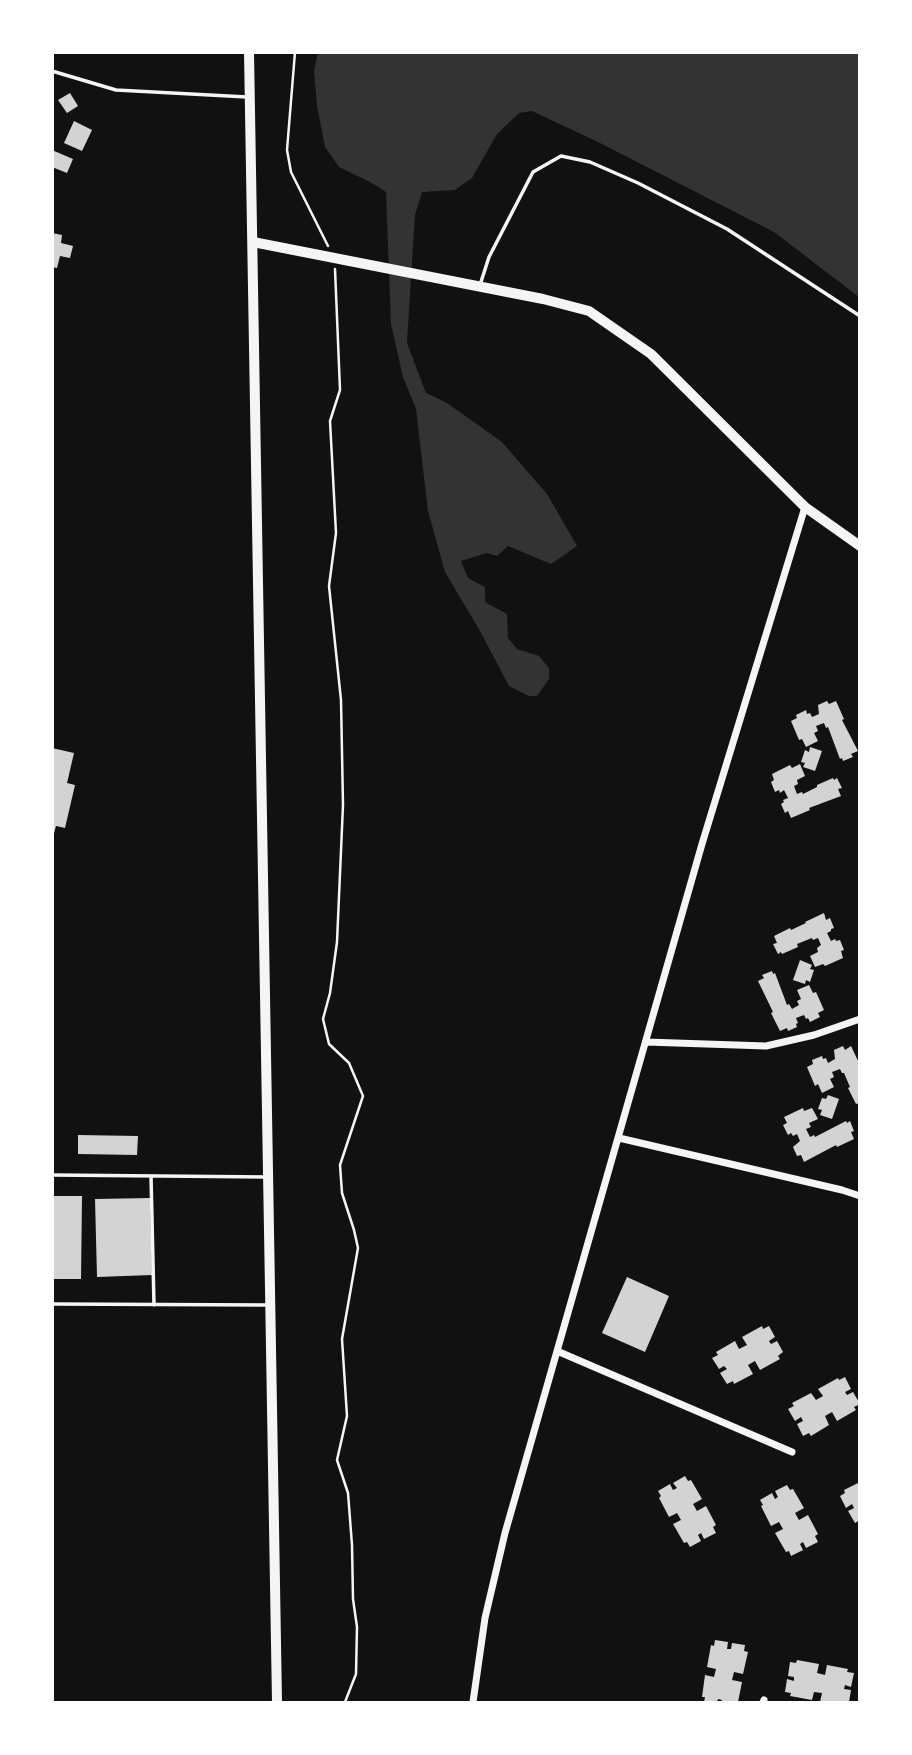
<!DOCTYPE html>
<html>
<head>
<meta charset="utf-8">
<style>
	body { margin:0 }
	#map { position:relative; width:912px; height:1755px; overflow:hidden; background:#111; font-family:"Archivo Narrow",sans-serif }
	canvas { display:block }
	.frame { position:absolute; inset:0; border:54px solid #fff; pointer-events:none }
</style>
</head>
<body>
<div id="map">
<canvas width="912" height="1755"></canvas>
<div class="frame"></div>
</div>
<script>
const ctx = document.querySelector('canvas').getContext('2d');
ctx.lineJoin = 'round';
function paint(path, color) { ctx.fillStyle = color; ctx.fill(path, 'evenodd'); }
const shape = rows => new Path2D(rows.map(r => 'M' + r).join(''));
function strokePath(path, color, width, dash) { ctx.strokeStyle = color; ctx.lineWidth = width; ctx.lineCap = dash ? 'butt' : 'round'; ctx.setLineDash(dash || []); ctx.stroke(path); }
paint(shape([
	[318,52,859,53,859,297,774,232,598,142,532,111,519,113,497,134,472,178,455,190,422,192,415,215,407,343,426,393,447,403,502,442,547,494,577,546,551,564,508,546,497,556,487,553,461,561,468,578,485,587,485,602,507,614,508,638,517,649,539,656,549,668,549,679,537,696,529,696,509,686,480,631,445,572,428,511,416,409,403,377,391,324,386,192,370,182,339,167,325,147,317,106,314,71]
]), '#333');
paint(shape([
	[70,93,78,106,67,113,58,100],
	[74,121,92,130,82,151,64,143],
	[52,150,73,159,67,173,52,167],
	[52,233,62,235,61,243,73,246,70,258,60,256,57,268,52,267],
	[827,701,829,704,836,701,844,719,842,720,858,751,851,754,853,757,843,761,842,758,840,759,828,727,826,728,824,723,816,726,818,731,814,733,818,741,806,747,802,739,799,740,791,721,797,718,796,715,806,710,807,714,810,713,812,717,819,714,818,705],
	[810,747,822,751,815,771,803,767,805,763,801,762,805,750,809,752],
	[52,748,74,753,67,783,75,785,65,828,56,826,53,837],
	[800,764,805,776,797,780,798,784,794,786,797,794,802,792,803,794,817,787,817,785,833,778,834,780,837,778,842,788,838,789,841,796,809,808,810,810,791,818,788,811,785,813,781,804,784,802,783,800,788,798,784,790,780,793,779,790,775,792,771,782,774,780,772,774,790,765,792,768],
	[824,913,826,920,830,918,834,928,831,929,831,931,827,933,831,941,835,939,836,941,840,940,844,950,841,951,843,958,825,966,823,964,815,967,810,956,818,952,817,948,821,945,818,938,813,940,812,938,797,944,798,947,782,954,781,952,778,954,773,944,777,943,774,936,790,928,791,930,806,923,805,922],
	[800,960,812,965,810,969,814,970,810,982,806,980,805,984,793,980],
	[772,971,773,974,775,973,787,1005,789,1004,792,1009,799,1005,797,1001,801,999,797,990,809,985,813,993,816,992,824,1010,818,1013,820,1017,810,1022,808,1018,806,1019,804,1015,796,1018,798,1023,796,1024,797,1027,788,1031,787,1028,780,1031,771,1013,773,1012,758,981,764,978,762,975],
	[843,1046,845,1050,851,1046,860,1065,858,1066,860,1069,860,1103,856,1104,848,1088,850,1087,844,1073,842,1073,840,1069,832,1072,834,1077,830,1079,834,1087,822,1093,818,1084,815,1086,807,1067,813,1064,812,1060,822,1056,823,1059,826,1058,828,1063,835,1059,834,1050],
	[828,1095,839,1099,832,1119,820,1115,822,1110,818,1109,822,1098,826,1099],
	[803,1108,804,1111,812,1108,818,1119,809,1123,811,1127,806,1129,810,1137,814,1135,815,1137,846,1121,847,1123,850,1121,854,1131,851,1132,854,1139,837,1147,836,1145,804,1162,801,1155,797,1156,793,1147,800,1141,797,1134,793,1136,791,1133,788,1135,783,1125,787,1123,784,1117],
	[78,1135,138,1136,137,1155,78,1154],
	[52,1196,82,1196,81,1279,52,1279],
	[150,1198,152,1275,97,1277,95,1199],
	[627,1277,669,1296,645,1352,602,1333],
	[762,1326,763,1329,769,1326,775,1337,769,1341,771,1344,777,1341,783,1352,778,1356,780,1359,760,1370,755,1361,748,1365,753,1374,734,1384,733,1381,727,1384,720,1373,727,1369,724,1366,719,1369,712,1358,718,1355,716,1352,735,1341,739,1349,747,1345,742,1337],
	[845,1377,851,1389,845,1392,847,1395,853,1392,860,1404,854,1407,856,1410,837,1421,832,1412,825,1416,829,1425,811,1436,809,1433,803,1436,797,1424,803,1421,801,1417,795,1421,788,1409,794,1406,792,1403,811,1393,816,1400,823,1396,818,1389,838,1378,839,1380],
	[685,1476,688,1481,691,1480,702,1499,693,1504,697,1511,706,1506,716,1525,713,1527,716,1533,704,1539,701,1533,698,1535,701,1541,690,1547,687,1542,684,1543,673,1524,681,1520,677,1513,669,1517,659,1498,661,1496,658,1491,670,1484,673,1490,677,1488,673,1483],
	[860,1482,860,1520,855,1523,848,1511,854,1508,852,1504,846,1508,840,1496,845,1493,844,1490],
	[787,1485,790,1490,793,1489,804,1508,795,1513,799,1520,808,1515,818,1534,815,1536,818,1542,806,1548,803,1542,800,1544,803,1550,791,1556,789,1551,786,1552,775,1533,783,1529,779,1522,771,1526,761,1506,763,1505,760,1500,772,1493,775,1499,778,1497,775,1491],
	[715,1640,728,1642,727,1649,731,1649,732,1643,745,1645,744,1651,748,1652,743,1674,734,1672,732,1680,742,1682,738,1702,721,1702,722,1700,718,1699,717,1702,704,1702,705,1697,702,1697,705,1675,714,1677,716,1669,707,1667,711,1645,714,1646],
	[797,1660,819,1664,817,1673,825,1675,827,1665,848,1669,847,1672,854,1673,851,1687,845,1685,844,1689,851,1690,849,1702,820,1702,822,1693,814,1692,812,1700,790,1696,791,1693,785,1692,787,1679,794,1681,794,1677,788,1676,790,1662,796,1663]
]), '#d3d3d3');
strokePath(shape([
	[295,52,287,150,291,172,328,246],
	[335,269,340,390,330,421,336,533,329,586,341,700,343,805,337,942,330,993,323,1019,329,1044,349,1063,363,1096,340,1165,342,1193,354,1230,358,1248,342,1339,347,1416,337,1460,348,1493,352,1545,353,1599,357,1627,356,1674,345,1702]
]), '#f5f5f5', 2.5);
strokePath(shape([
	[52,71,116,90,247,97],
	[480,285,489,257,533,172,561,156,590,162,638,183,727,229,860,316],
	[52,1175,267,1177],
	[151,1176,154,1305],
	[52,1304,268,1305]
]), '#f5f5f5', 3.5);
strokePath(shape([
	[646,1042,766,1046,814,1035,860,1019],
	[619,1138,842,1190,860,1196],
	[557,1351,792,1452],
	[473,1702,485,1618,505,1533,702,844,805,507],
	[763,1702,764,1700]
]), '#f5f5f5', 7);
strokePath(shape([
	[253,242,543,299,589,311,651,354,805,507,860,546]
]), '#f5f5f5', 10);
strokePath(shape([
	[249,52,277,1702]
]), '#f5f5f5', 10);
</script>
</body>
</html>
